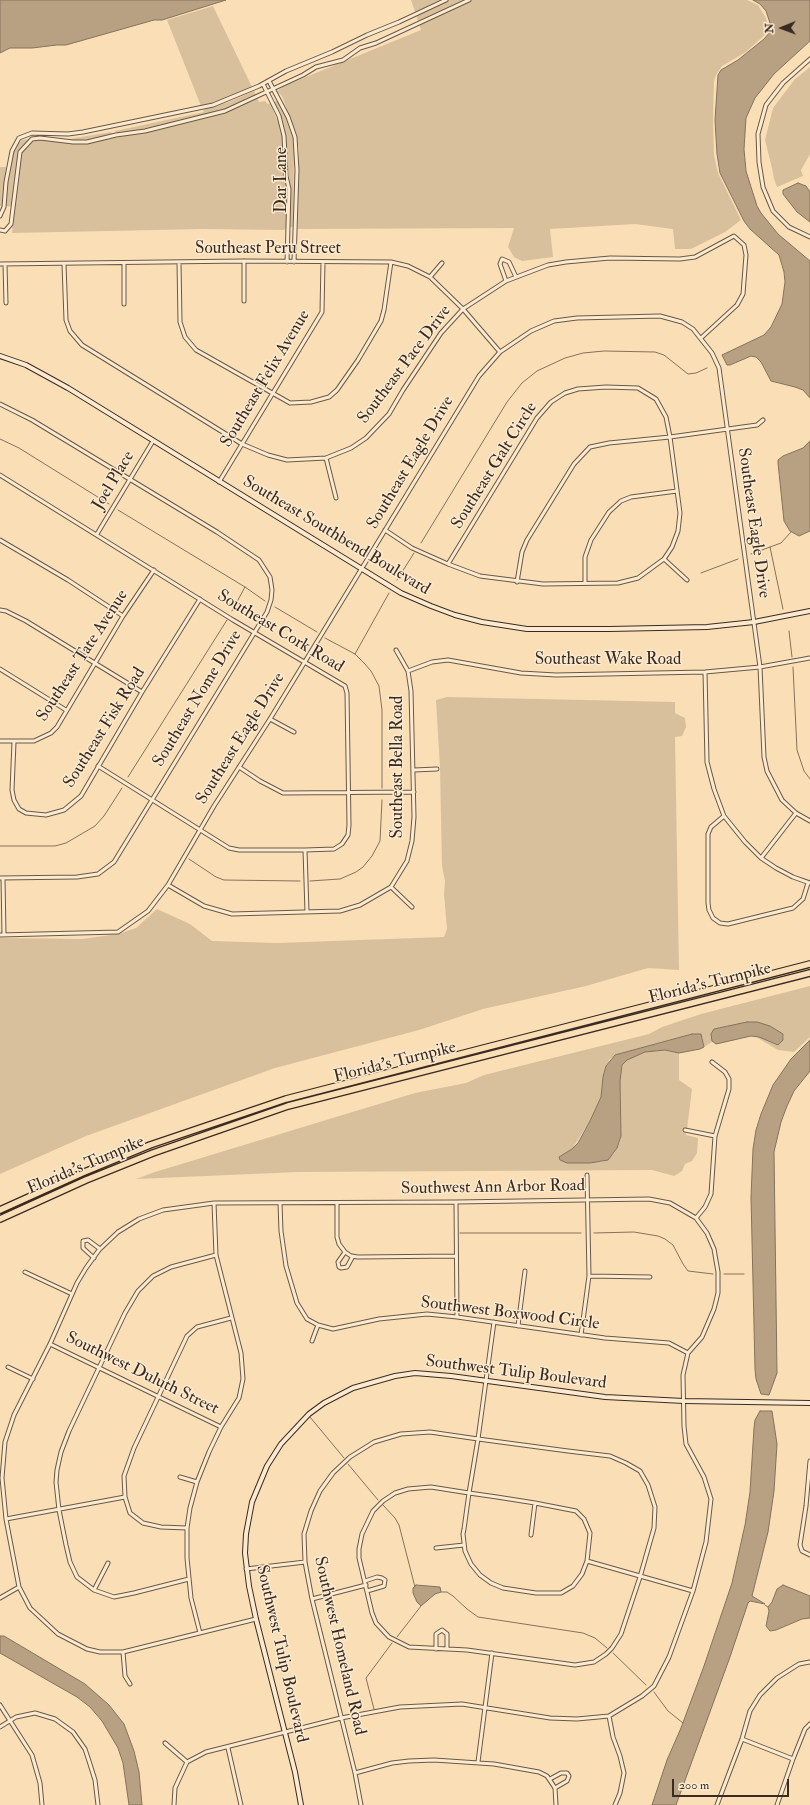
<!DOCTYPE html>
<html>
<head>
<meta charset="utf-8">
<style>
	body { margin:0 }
	#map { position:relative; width:810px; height:1805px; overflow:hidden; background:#fadeb6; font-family:"IM FELL Double Pica",serif }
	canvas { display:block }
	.north { position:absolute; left:762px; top:8px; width:40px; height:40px; -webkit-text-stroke:3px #fcead0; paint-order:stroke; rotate:269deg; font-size:11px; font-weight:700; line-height:16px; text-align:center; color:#392b21 }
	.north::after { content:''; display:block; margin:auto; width:14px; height:18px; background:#392b21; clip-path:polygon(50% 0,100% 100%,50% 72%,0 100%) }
	.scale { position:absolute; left:672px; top:1779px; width:117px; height:18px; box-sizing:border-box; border:2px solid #392b21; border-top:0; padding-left:5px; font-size:12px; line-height:14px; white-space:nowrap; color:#392b21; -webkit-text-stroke:3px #fcead0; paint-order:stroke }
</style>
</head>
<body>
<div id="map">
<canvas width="810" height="1805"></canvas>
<div class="north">N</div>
<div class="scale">200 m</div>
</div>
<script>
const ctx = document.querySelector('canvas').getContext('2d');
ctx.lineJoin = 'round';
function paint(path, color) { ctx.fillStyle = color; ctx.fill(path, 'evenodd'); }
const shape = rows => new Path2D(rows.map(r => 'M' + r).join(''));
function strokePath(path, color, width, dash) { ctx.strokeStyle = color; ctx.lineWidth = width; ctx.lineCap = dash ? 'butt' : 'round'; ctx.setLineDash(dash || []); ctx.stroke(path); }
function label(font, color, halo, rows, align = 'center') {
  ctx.font = font + ' "IM FELL Double Pica",serif'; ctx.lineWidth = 3; ctx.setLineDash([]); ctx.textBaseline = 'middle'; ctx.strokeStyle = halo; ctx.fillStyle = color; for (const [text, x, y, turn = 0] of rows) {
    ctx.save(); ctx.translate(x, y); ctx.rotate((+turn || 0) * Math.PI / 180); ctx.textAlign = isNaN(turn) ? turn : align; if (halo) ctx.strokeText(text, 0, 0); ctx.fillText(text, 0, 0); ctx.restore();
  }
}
paint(shape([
	[411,0,747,0,758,5,766,18,769,31,746,52,722,66,716,75,714,81,713,120,714,155,718,173,741,220,725,232,691,249,675,249,673,229,635,224,550,229,553,257,522,261,514,257,508,247,514,228,298,229,299,150,297,137,282,96,277,91,284,86,421,30],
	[213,6,252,87,227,98,201,106,167,20],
	[810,67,810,154,801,170,803,176,777,187,774,179,772,168,765,140,773,108,795,79],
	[254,91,259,102,265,101,268,104,270,103,278,122,282,136,284,177,287,189,286,228,284,230,203,229,12,233,14,207,6,206,8,183,14,151,17,145,22,140,29,139,30,142,34,141,34,139,69,139,111,132,116,138,119,135,115,131,204,112,203,110,229,102],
	[277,101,286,118,293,138,294,150,293,227,290,227,291,189,288,169,286,136,283,121,274,102],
	[0,167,6,167,2,206,0,206],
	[447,697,675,702,675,713,685,718,686,727,682,736,675,737,679,970,648,968,586,986,483,1009,419,1030,275,1068,86,1136,0,1174,0,938,82,939,118,934,136,928,157,909,190,924,212,941,277,943,444,937,447,929,444,894,445,881,442,866,440,768,436,700],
	[810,986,810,1037,794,1052,778,1050,756,1037,763,1037,766,1040,783,1040,784,1037,783,1034,757,1022,754,1022,714,1029,712,1042,704,1047,702,1036,700,1034,692,1034,615,1055,610,1059,606,1066,603,1077,601,1097,590,1121,572,1149,560,1157,563,1162,602,1162,614,1153,620,1142,621,1136,620,1081,622,1065,627,1060,632,1057,645,1052,665,1050,679,1053,679,1080,692,1089,687,1129,683,1128,682,1132,686,1133,686,1135,698,1138,697,1153,692,1161,685,1164,682,1171,674,1176,652,1170,299,1172,136,1179,155,1172,415,1093,466,1083,484,1075,649,1034,662,1027,701,1014]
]), '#d9c09d');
const water = shape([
	[0,0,226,0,162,20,154,20,66,45,57,45,32,48,10,48,0,53,0,0],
	[753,0,810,0,810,41,774,74,755,98,746,118,744,149,746,171,757,206,761,213,778,234,810,261,810,398,803,390,795,387,771,381,761,362,756,357,751,356,730,365,727,365,722,355,764,335,771,327,782,304,785,282,784,272,779,255,750,229,744,221,720,173,717,154,715,120,718,75,721,70,738,60,764,39,771,31,771,26,766,11,760,4,753,0],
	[798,183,806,186,810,192,810,222,797,212,783,194,783,190,798,183],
	[810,441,810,531,799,536,790,531,784,521,778,463,778,460,783,456,803,448,810,441],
	[747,1022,757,1022,770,1026,783,1034,783,1040,778,1045,759,1037,751,1036,716,1044,712,1041,711,1034,714,1029,747,1022],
	[692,1034,701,1034,704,1047,700,1049,679,1053,665,1050,645,1052,627,1060,622,1065,620,1081,621,1136,617,1148,608,1160,590,1163,567,1163,560,1160,559,1157,572,1149,578,1143,590,1121,601,1097,603,1077,606,1066,615,1055,692,1034],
	[810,1040,810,1071,794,1091,787,1106,781,1122,774,1152,777,1373,769,1395,761,1394,756,1379,755,1369,751,1197,753,1149,756,1130,761,1114,773,1085,791,1059,810,1040],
	[760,1411,772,1411,777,1444,774,1491,768,1532,752,1596,765,1604,750,1601,748,1603,730,1657,676,1805,652,1805,667,1760,681,1728,704,1666,732,1583,745,1525,750,1492,754,1428,755,1420,760,1411],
	[416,1585,440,1587,441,1592,435,1594,421,1606,417,1602,413,1593,413,1588,416,1585],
	[783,1585,810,1596,810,1618,802,1619,776,1630,770,1631,766,1626,769,1611,768,1607,772,1602,777,1589,783,1585],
	[0,1636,4,1636,85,1684,109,1705,124,1724,134,1751,139,1772,142,1805,129,1805,123,1763,118,1748,102,1721,90,1707,77,1697,0,1653,0,1636]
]);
paint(water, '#b8a183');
strokePath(water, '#85725c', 1);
strokePath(shape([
	[0,439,19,448,109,504],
	[118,510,245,587,265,601],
	[421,543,507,402,522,383,537,371,565,358,583,353,604,351,655,352,664,355,688,374,696,373,707,368],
	[770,547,783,609],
	[751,554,781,543,791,532],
	[701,573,738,559],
	[397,580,414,553],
	[275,607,317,632],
	[232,611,245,587],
	[789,631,792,657],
	[325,638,355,654,364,663,371,671,379,686,382,710,382,788],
	[355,654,389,593],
	[793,667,797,750,804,771,810,779],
	[128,777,227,620],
	[0,846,55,846,66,843,95,826,104,816,122,788],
	[189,859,216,877,224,880,300,881],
	[310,881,340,879,356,872,363,867,372,856,380,841,382,800],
	[460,1233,581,1233],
	[594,1233,634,1232,658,1236,665,1239,673,1245,683,1264,688,1271,713,1274],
	[724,1274,744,1274],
	[310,1417,344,1458],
	[348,1464,378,1500],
	[383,1505,395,1518,399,1525,415,1587],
	[441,1592,447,1592,453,1596,467,1609,478,1617,583,1633,595,1638,607,1648],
	[765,1605,768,1607],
	[397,1637,421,1606],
	[613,1653,646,1685],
	[654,1692,668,1711,683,1723],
	[374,1709,366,1678,392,1643]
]), '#85725c', 1);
const street = shape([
	[810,59,783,83,766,105,758,134,759,162,763,187,773,211,789,227,810,237],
	[269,81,288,117,295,137,297,170,294,262],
	[263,84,279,116,284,136,286,176,289,189,287,262],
	[0,216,4,207,6,182,12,151,19,138,32,133,68,134,83,132,213,105,259,86,286,71,332,52,367,35,399,22,446,0],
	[0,230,5,231,11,224,20,152,32,139,40,138,73,142,87,142,116,135,145,131,225,111,303,75,316,67,343,60,360,48,376,43,469,0],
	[244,261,244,301],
	[179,262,180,322,185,337,196,350,290,403,311,402,329,397,337,390,358,360,381,321,384,310,391,262],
	[0,264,244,261,391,262,408,266,430,277,463,309,500,352],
	[5,264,6,303],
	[64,264,66,320,70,331,82,345,242,444,268,455,287,460,326,458,351,448,366,438,389,414,403,390,441,333,463,309,506,281,548,265,566,262,610,258,680,259,695,257,734,236,744,245,746,255,743,294,737,305,701,338],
	[124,264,124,304],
	[430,277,442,263],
	[506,281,500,264,502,259,509,262,516,277],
	[0,404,32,420,217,532,259,560,270,577,272,590,271,600,267,612,114,862,98,874,77,877,0,878],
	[326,458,336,498],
	[0,475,233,620,345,686,347,693,349,825,348,835,342,844,334,849,305,850,239,850,229,848,98,766],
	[219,482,322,312,323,262],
	[385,530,412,548,448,564,480,576,543,584,618,583,638,578,664,559,672,547,678,531,680,513,670,437,666,417,656,399,638,388,606,387,578,389,565,393,551,402,537,418,448,564],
	[97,534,153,441],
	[0,540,68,580,123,616],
	[664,559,687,580],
	[517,582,522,552,527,540,574,464,590,447,609,443,670,437,757,425,763,420],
	[585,583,585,557,591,540,609,512,621,501,631,497,677,491],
	[0,610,6,611,26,621,142,692],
	[0,669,66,710],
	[408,671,432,662,448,660,521,673,556,675,705,672,760,667,810,658],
	[705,672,707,762,714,789,724,816,745,842,761,858,776,868,793,877,810,883],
	[270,719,294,732],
	[0,741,34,741,51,733,57,727,123,616,154,570],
	[14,742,12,790,14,800,19,809,26,813,46,815,64,810,81,796,142,692,200,599],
	[239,767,260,781,283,793,414,792],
	[414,770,437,769],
	[724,816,711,827,708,834,708,903,709,910,713,918,720,923,728,924,793,908,803,899,808,883],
	[305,850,307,912],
	[761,858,796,813],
	[3,878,4,935],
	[168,885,204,906,232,914,340,911,360,905,391,887,407,861,412,841,414,817,411,691,408,671,396,650],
	[391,887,412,907],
	[0,935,118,932,148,911,168,885,214,806,270,719,479,376,500,352,531,331,554,321,577,318,660,316,682,322,693,329,712,353,719,368,760,667,764,757,767,771,782,800,796,813,810,821],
	[685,1130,715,1136],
	[456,1202,457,1317],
	[280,1203,281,1231,286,1266,297,1303,307,1319,318,1325,333,1329,379,1319,427,1314,457,1317,605,1338,669,1343,688,1353],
	[337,1203,337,1237,339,1244,345,1252,351,1256,358,1257,456,1256],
	[696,1218,705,1207,711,1194,715,1136,729,1089,729,1079,725,1072,712,1062],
	[345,1252,338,1262,339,1267,341,1268,347,1267,353,1256],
	[94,1258,83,1248,83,1241,88,1240,100,1249],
	[25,1272,72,1294],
	[589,1276,650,1277],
	[518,1326,525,1271],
	[581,1335,589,1276,587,1175],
	[312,1341,318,1325],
	[50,1344,221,1427],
	[8,1367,33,1379],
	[810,1461,806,1506,800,1545,802,1551,810,1555],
	[180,1477,197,1482],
	[6,1519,125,1497],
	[187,1528,161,1527,143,1523,130,1513,125,1497,124,1476,134,1448,187,1336,197,1327,231,1318],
	[531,1535,535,1503],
	[436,1548,464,1545],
	[587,1561,693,1591],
	[246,1569,305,1562],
	[189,1579,134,1593,114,1597,94,1590,77,1577,70,1562,66,1545,59,1510,56,1482,57,1470,61,1452,69,1431,125,1313,138,1291,153,1276,171,1267,216,1255],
	[365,1581,377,1577,382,1578,385,1580,384,1586,367,1591],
	[94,1590,108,1563],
	[0,1598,19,1587],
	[312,1599,366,1585],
	[200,1633,191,1598,187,1558,187,1528,190,1508,197,1482,209,1452,221,1427,239,1398,243,1379,241,1353,216,1255,214,1203],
	[436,1649,436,1634,442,1630,447,1634,447,1649],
	[123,1652,125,1676,130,1684],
	[0,1705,32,1755,40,1783,42,1805],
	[609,1716,613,1737,620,1756,624,1773,620,1793,615,1805],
	[0,1727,16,1717,35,1713,55,1719,73,1732,85,1749,89,1761,95,1780,98,1805],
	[742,1739,793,1759],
	[165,1743,187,1762],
	[228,1748,241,1805],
	[478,1762,492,1653],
	[355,1773,392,1763,409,1761,434,1760,494,1764,539,1772,547,1776,555,1788,556,1805],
	[550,1779,561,1773,567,1773,569,1776,567,1781,555,1788],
	[174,1805,175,1788,187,1762,206,1752,341,1718,400,1707,462,1704,550,1718,577,1719,609,1716,642,1696,654,1686,669,1657,693,1591,706,1542,711,1499,704,1477,686,1444,684,1426,683,1375,688,1353,702,1337,714,1309,718,1293,718,1272,714,1249,707,1233,696,1218,670,1203,649,1199,456,1202,214,1203,163,1210,139,1219,118,1232,99,1250,86,1268,77,1283,50,1344,14,1415,5,1442,2,1478,6,1519,19,1587,30,1608,58,1634,87,1649,100,1652,123,1652,256,1619],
	[361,1805,355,1773,312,1599,305,1562,304,1534,311,1511,320,1491,333,1473,350,1457,374,1442,401,1434,430,1432,478,1439,568,1451,610,1456,626,1463,640,1471,648,1485,655,1507,654,1528,640,1577,621,1634,612,1648,606,1654,594,1662,575,1665,467,1650,409,1647,389,1637,376,1623,372,1613,359,1558,359,1549,362,1534,373,1511,383,1501,395,1493,408,1489,431,1487,469,1493,497,1497,535,1503,576,1511,584,1519,590,1533,587,1561,582,1574,573,1586,561,1593,536,1593,503,1588,491,1583,480,1575,471,1564,465,1551,463,1534,464,1529,469,1493,478,1439,494,1322],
	[717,1805,742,1739,750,1711,760,1695,777,1678,799,1664,810,1662],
	[777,1805,793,1759,805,1729,810,1724]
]);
const secondary = shape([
	[0,356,26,365,68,388,401,593,431,606,455,615,482,622,527,629,609,629,707,627,754,622,810,611],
	[301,1805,295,1772,256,1619,249,1586,245,1553,246,1534,252,1502,267,1466,281,1444,309,1414,324,1403,353,1388,395,1376,415,1373,451,1376,605,1397,684,1401,810,1403]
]);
const highway = shape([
	[0,1210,82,1173,150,1145,286,1099,810,964],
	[0,1219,86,1180,153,1153,288,1106,810,973]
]);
strokePath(street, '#695846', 5);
strokePath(secondary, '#392b21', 6);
strokePath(highway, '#392b21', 8);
strokePath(street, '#fcead0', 3);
strokePath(secondary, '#fcead0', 4);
strokePath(highway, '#fadeb6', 5.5);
label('17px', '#392b21', '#fcead0', [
	["Dar Lane",282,180,-90],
	["Southeast Peru Street",268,249],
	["Southeast Pace Drive",405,365,-53],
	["Southeast Felix Avenue",266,379,-59],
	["Southeast Eagle Drive",411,463,-59],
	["Southeast Galt Circle",495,466,-58],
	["Joel Place",114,481,-59],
	["Southeast Eagle Drive",753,523,82],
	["Southeast Southbend Boulevard",336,536,31],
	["Southeast Cork Road",280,632,31],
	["Southeast Tate Avenue",83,656,-57],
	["Southeast Wake Road",608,660],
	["Southeast Nome Drive",198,699,-59],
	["Southeast Fisk Road",105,728,-58],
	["Southeast Eagle Drive",241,739,-58],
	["Southeast Bella Road",398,767,-90],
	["Florida's Turnpike",710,984,-14],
	["Florida's Turnpike",395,1063,-14],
	["Florida's Turnpike",86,1166,-23],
	["Southwest Ann Arbor Road",493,1188,-1],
	["Southwest Boxwood Circle",510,1314,7],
	["Southwest Tulip Boulevard",516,1373,7],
	["Southwest Duluth Street",142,1374,26],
	["Southwest Homeland Road",339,1646,77],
	["Southwest Tulip Boulevard",281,1654,77]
]);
</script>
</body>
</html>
